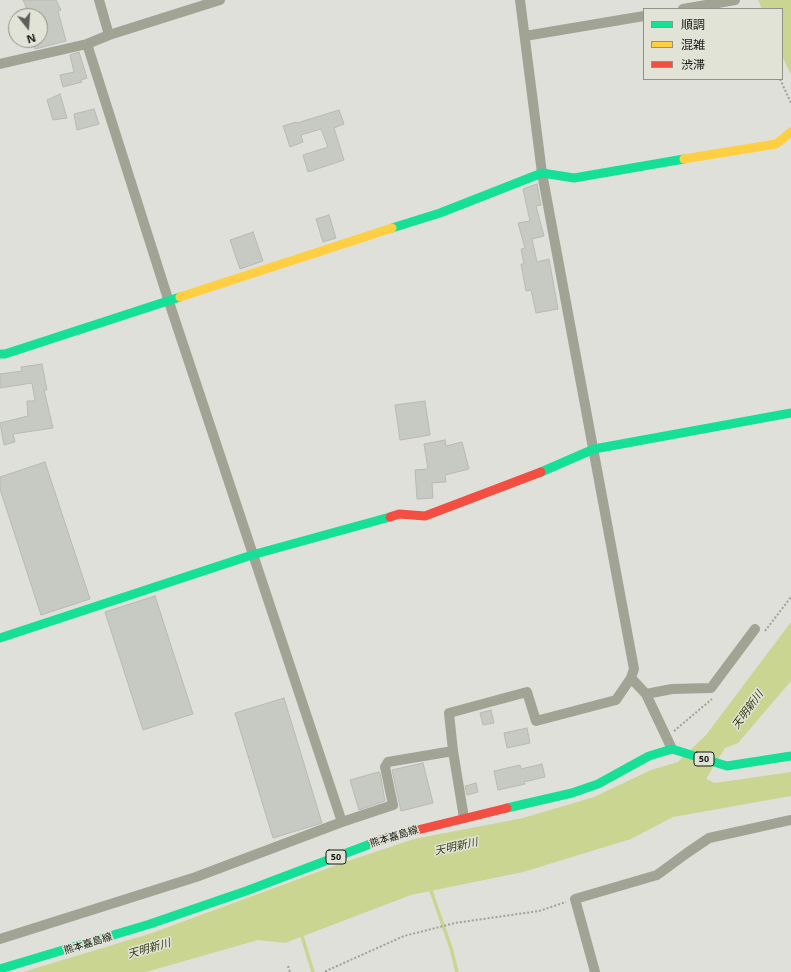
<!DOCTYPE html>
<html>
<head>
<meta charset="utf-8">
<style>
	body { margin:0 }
	#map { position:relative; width:791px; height:972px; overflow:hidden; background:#dfe0d9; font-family:"Noto Sans","Noto Sans JP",sans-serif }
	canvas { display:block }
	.legend { position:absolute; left:643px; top:8px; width:140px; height:72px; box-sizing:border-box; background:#e0e3d6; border:1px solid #909389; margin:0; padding:5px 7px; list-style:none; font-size:12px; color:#191a16 }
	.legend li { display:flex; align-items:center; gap:8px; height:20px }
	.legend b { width:20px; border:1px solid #909389 }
	.north { position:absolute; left:8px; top:8px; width:40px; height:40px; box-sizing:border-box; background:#e0e3d6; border:1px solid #909389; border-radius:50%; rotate:163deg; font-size:11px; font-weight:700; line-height:16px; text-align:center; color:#191a16 }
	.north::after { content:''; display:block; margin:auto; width:14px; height:18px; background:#5e5f5a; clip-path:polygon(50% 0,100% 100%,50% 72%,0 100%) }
</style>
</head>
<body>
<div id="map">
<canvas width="791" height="972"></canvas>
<ul class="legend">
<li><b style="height:5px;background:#16e098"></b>順調</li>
<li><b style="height:5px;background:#ffcf43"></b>混雑</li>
<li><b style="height:5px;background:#f24e42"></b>渋滞</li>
</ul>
<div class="north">N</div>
</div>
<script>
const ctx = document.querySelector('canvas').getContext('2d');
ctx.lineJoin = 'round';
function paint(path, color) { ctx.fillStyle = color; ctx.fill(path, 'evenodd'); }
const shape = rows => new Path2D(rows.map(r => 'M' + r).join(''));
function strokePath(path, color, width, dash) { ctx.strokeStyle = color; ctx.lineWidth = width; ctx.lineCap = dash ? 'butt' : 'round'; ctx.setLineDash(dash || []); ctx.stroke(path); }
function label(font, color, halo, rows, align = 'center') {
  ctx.font = font + ' "Noto Sans","Noto Sans JP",sans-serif'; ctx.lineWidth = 3; ctx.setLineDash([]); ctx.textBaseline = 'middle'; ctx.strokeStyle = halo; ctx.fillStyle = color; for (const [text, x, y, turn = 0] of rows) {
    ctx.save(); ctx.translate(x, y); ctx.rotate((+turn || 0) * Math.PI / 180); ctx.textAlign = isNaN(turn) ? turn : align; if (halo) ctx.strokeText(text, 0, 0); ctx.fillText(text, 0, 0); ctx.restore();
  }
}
paint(shape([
	[758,0,791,0,791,75,782,56,782,9,762,9],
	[791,622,791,681,738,743,725,748,706,779,715,783,791,772,791,796,673,817,631,839,523,872,411,895,285,943,258,940,146,972,23,972,152,933,342,863,414,839,523,818,594,797,651,770,678,762,706,735]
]), '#cad592');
strokePath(shape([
	[430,888,451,948,457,972],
	[301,933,313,972]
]), '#cad592', 3.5);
const building = shape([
	[23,0,56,0,61,10,58,11,66,41,35,49,33,40,40,40,40,16,30,16,23,0],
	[79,52,87,78,81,80,82,82,63,87,60,75,74,72,70,55,79,52],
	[60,94,67,118,53,120,47,100,60,94],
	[94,109,99,124,77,130,74,114,94,109],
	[339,110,344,124,334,128,344,160,308,172,303,155,328,147,321,129,301,135,303,142,290,147,283,126,296,122,297,123,339,110],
	[537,184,541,205,536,206,544,236,532,239,537,262,549,259,558,309,536,313,531,290,526,291,521,264,524,264,521,249,525,248,518,223,530,221,523,189,537,184],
	[329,215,336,238,323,242,316,219,329,215],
	[253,232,263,261,240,269,230,240,253,232],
	[42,364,47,390,44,390,53,428,13,434,15,442,4,445,0,423,28,416,27,401,35,401,32,383,0,388,0,374,22,371,21,367,42,364],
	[425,401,430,435,400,440,395,405,425,401],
	[445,440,446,446,462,442,469,469,445,475,446,482,432,483,433,498,417,499,415,470,428,469,424,444,445,440],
	[45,462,90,599,41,615,0,489,0,477,45,462],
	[155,596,193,714,143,730,105,612,155,596],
	[284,698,322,823,273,838,235,713,284,698],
	[491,710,494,723,483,725,480,713,491,710],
	[527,728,530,743,507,748,504,733,527,728],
	[423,763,433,803,401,811,392,770,423,763],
	[542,764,545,777,524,782,525,784,498,790,494,771,520,765,521,769,542,764],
	[378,772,380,773,385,801,359,810,350,780,378,772],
	[476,783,478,792,467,795,465,786,476,783]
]);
paint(building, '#c7c9c3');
strokePath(building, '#b8b9b4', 1);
strokePath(shape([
	[780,79,791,103],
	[765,631,791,597],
	[674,731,712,699],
	[288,966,290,972],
	[326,972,326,971,404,936,455,923,539,911,566,902]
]), '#9fa196', 2, [2, 2]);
strokePath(shape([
	[99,0,109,35],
	[520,0,542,173,634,669,631,678,646,694,672,749],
	[683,9,735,0],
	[525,36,644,16],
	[87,44,169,302,342,822],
	[0,64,87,44,109,35,220,0],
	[646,694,672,689,711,688,755,629],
	[453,751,464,818],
	[0,939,196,877,342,822,393,805,385,767,388,762,453,751,449,713,527,692,536,721,616,700,631,678],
	[595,972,575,899,657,875,687,853,709,838,791,820]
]), '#a1a494', 10);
strokePath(shape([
	[392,228,440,213,542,173,574,178,684,159],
	[0,354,5,354,180,297],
	[541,472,594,449,791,413],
	[0,638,252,555,390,517],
	[507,808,572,793,598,784,649,756,672,749,727,766,791,756],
	[0,969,150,924,246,891,373,843]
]), '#16e098', 9);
strokePath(shape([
	[684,159,776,144,791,132],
	[180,297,392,228]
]), '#ffcf43', 9);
strokePath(shape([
	[390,517,399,514,425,516,541,472],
	[373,843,389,837,507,808]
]), '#f24e42', 9);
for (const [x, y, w] of [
	[704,759,20],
	[336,857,20]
]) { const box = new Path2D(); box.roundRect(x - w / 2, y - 7, w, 14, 3); ctx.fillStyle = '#e0e3d6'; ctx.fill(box); strokePath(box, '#191a16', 1); }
label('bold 9px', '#191a16', null, [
	["50",704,759],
	["50",336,857]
]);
label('10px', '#191a16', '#e0e3d6', [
	["熊本嘉島線",394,837,-17],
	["熊本嘉島線",88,944,-17]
]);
label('italic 11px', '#383e17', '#e0e3d6', [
	["天明新川",748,710,-54],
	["天明新川",456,847,-12],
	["天明新川",149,949,-16]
]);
</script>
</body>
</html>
